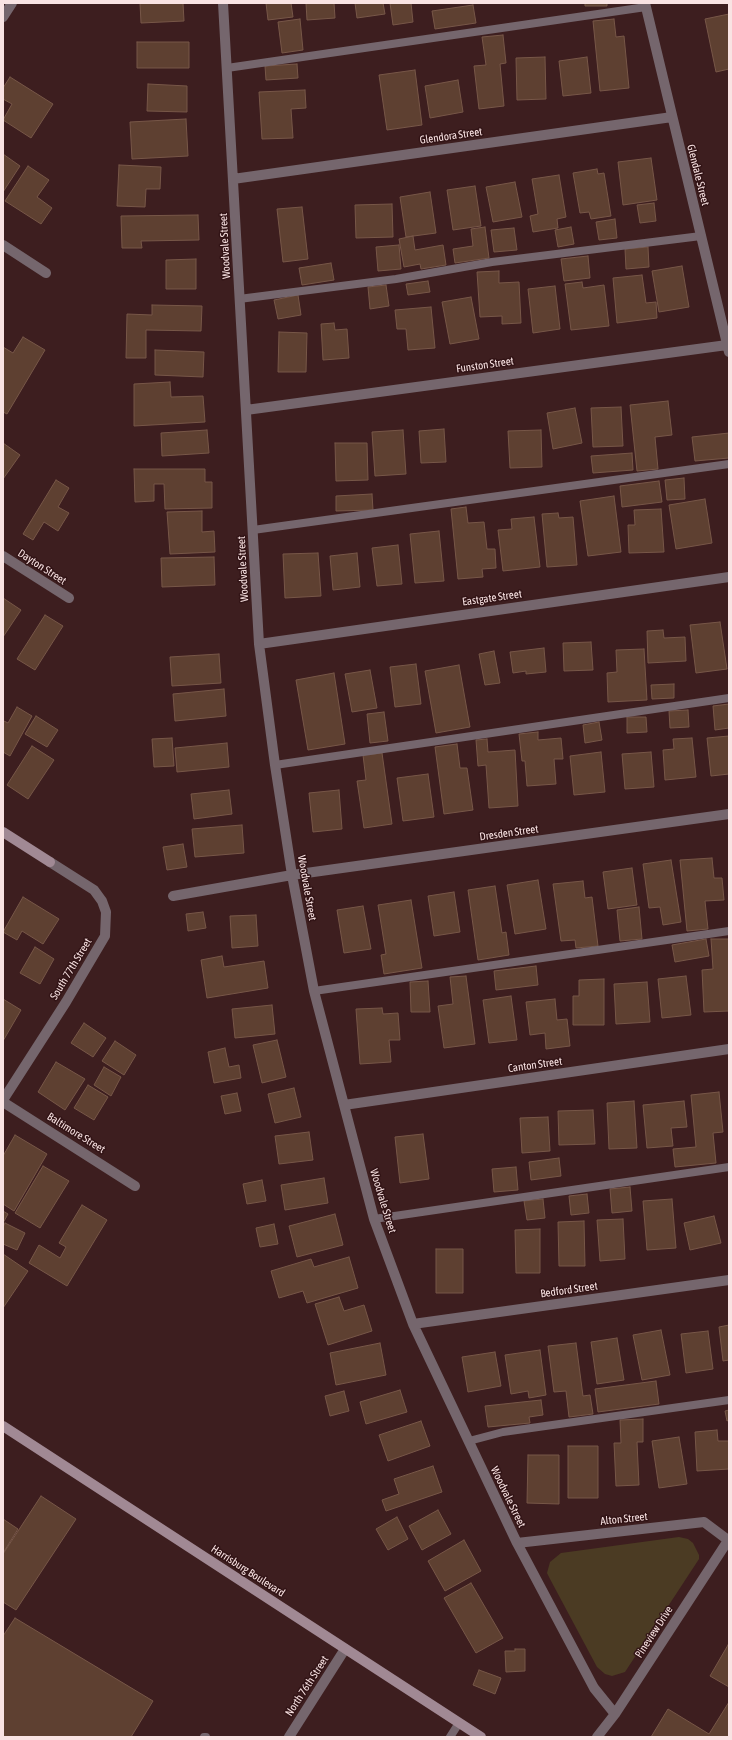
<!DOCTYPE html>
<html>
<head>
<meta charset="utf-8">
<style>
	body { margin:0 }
	#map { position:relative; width:732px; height:1740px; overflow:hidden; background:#3d1e1f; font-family:"Asap Condensed",sans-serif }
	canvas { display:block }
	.frame { position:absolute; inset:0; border:4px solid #f9e3e3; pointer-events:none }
</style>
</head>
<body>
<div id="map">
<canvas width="732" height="1740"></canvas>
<div class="frame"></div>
</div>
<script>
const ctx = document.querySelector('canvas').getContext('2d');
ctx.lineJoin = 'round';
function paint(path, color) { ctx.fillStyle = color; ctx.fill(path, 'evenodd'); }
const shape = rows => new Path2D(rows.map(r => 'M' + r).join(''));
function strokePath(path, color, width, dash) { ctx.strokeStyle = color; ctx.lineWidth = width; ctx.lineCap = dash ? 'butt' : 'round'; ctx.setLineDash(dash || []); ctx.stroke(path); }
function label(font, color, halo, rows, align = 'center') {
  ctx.font = font + ' "Asap Condensed",sans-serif'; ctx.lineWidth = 3; ctx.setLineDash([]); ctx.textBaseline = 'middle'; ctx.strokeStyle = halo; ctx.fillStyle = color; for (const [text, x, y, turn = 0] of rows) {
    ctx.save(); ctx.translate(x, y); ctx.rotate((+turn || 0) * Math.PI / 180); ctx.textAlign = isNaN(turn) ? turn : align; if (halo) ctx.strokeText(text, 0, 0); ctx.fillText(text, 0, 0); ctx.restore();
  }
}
paint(shape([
	[679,1537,688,1539,693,1543,699,1555,699,1559,625,1672,612,1676,605,1674,597,1667,550,1579,547,1573,550,1562,561,1553]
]), '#4b3b23');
const building = shape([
	[140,3,183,3,184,21,141,23,140,3],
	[266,3,291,3,293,17,268,20,266,3],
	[306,3,334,3,335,18,307,20,306,3],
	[355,3,383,3,385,14,357,18,355,3],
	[390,3,411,3,413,22,393,25,390,3],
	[585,3,607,3,607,6,585,6,585,3],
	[473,5,476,23,435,29,432,11,473,5],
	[729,14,729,69,716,72,705,19,729,14],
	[300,19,303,50,282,53,278,22,300,19],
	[614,19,616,37,624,36,629,88,600,91,593,21,614,19],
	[503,35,506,63,500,64,504,106,479,109,474,66,486,65,482,37,503,35],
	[137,42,189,42,189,68,137,68,137,42],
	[545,57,546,99,517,100,516,58,545,57],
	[587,57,591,93,563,96,559,61,587,57],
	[297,64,298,78,266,80,265,66,297,64],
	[415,70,422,125,387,130,379,75,415,70],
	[10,77,53,104,31,138,3,120,12,104,3,99,3,88,10,77],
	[458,80,463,112,430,118,425,86,458,80],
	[148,84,187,86,187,112,147,111,148,84],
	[305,90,306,108,291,109,293,138,262,139,259,92,305,90],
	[186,119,188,156,132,159,130,122,186,119],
	[3,154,20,166,3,192,3,154],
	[651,158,657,200,623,205,618,162,651,158],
	[119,165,161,167,160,189,146,189,145,207,117,206,119,165],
	[28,166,49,180,37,197,52,208,41,224,5,201,28,166],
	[597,169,598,174,604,173,611,216,591,219,589,212,580,213,573,173,597,169],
	[559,175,566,217,557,219,558,228,533,232,530,216,538,214,532,179,559,175],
	[515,182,522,217,493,222,486,187,515,182],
	[475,186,481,226,453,230,447,190,475,186],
	[430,192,436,233,406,237,400,197,430,192],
	[654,203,656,221,640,223,637,205,654,203],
	[392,204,393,237,356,238,355,205,392,204],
	[302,207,308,259,283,262,277,209,302,207],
	[198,215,199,240,141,241,142,248,122,248,121,216,198,215],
	[615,219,617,238,599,240,596,222,615,219],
	[485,227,489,258,455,263,453,249,473,246,471,229,485,227],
	[571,227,574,244,558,247,555,230,571,227],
	[514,228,517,250,494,252,491,230,514,228],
	[413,236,415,250,443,245,446,265,421,269,420,264,404,267,399,239,413,236],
	[399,245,401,269,378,271,376,247,399,245],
	[648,247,649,267,626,269,625,249,648,247],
	[588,256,590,278,564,281,561,259,588,256],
	[196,259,196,289,166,289,166,260,196,259],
	[331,263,334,280,302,285,299,268,331,263],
	[682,266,689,307,659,312,652,271,682,266],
	[499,271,499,283,519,282,521,323,502,324,502,316,480,317,477,272,499,271],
	[642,275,646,303,656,302,657,318,617,323,613,278,642,275],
	[428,281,430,292,408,295,406,284,428,281],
	[582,282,583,288,604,285,609,326,571,330,565,284,582,282],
	[386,285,389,306,370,309,368,287,386,285],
	[555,286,560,329,533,333,528,289,555,286],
	[298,295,301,315,278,319,274,300,298,295],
	[471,297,479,339,450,344,442,302,471,297],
	[152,305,202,306,201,331,146,330,146,358,126,358,127,314,152,315,152,305],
	[431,307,435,348,408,350,406,329,397,329,395,310,431,307],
	[334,323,335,330,347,329,349,358,323,360,321,324,334,323],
	[279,332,307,333,306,372,278,372,279,332],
	[23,337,45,350,7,414,3,412,3,347,13,353,23,337],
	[155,350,204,352,203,377,155,375,155,350],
	[170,382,171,397,203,396,205,422,134,426,134,384,170,382],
	[668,401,672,435,655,437,658,469,637,471,630,405,668,401],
	[621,407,623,446,593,447,591,408,621,407],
	[575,408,582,443,553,449,547,413,575,408],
	[444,429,446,462,421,463,419,431,444,429],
	[207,430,209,453,162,456,161,433,207,430],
	[403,430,406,474,375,476,372,432,403,430],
	[541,430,542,467,510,468,508,431,541,430],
	[729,433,729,458,695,461,692,437,729,433],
	[3,443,20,455,3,479,3,443],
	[335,443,367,443,368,480,336,481,335,443],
	[632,453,633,470,593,473,591,456,632,453],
	[134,469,205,469,205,482,212,482,212,508,165,509,164,484,154,484,154,501,135,502,134,469],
	[684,478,685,499,667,500,665,480,684,478],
	[56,480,69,488,58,507,69,513,58,531,44,522,33,540,23,534,56,480],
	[659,481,662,502,622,507,620,486,659,481],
	[372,494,373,510,336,511,336,496,372,494],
	[614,496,621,552,588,556,580,501,614,496],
	[705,499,712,543,676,549,669,505,705,499],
	[466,507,468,523,484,522,487,549,495,549,496,568,482,569,483,577,458,579,451,509,466,507],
	[661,509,664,552,629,553,628,525,635,525,634,510,661,509],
	[202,511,202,532,214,531,215,552,170,554,167,512,202,511],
	[558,513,559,518,573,517,577,565,547,567,542,514,558,513],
	[534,517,540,567,503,571,498,530,512,529,511,519,534,517],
	[439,531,444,581,415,583,410,534,439,531],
	[398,545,402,584,377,586,372,548,398,545],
	[318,553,321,596,285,598,283,554,318,553],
	[357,553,360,587,333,590,330,556,357,553],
	[214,557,215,585,162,587,161,558,214,557],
	[3,598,21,610,3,637,3,598],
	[45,615,63,626,35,670,17,659,45,615],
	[720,622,727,669,696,673,690,625,720,622],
	[663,630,664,638,685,637,686,661,648,663,647,631,663,630],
	[591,642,593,670,564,671,563,643,591,642],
	[544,648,546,672,526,674,526,671,513,673,510,652,544,648],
	[644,649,647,700,608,702,607,673,617,672,616,650,644,649],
	[494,651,500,683,485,685,479,654,494,651],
	[219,654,221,683,172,686,170,657,219,654],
	[416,664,421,704,395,707,390,667,416,664],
	[459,665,470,727,436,733,425,671,459,665],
	[370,670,377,708,352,712,345,674,370,670],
	[334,673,345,744,308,750,296,680,334,673],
	[674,684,674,698,652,699,651,685,674,684],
	[224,689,226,716,175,721,173,694,224,689],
	[729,704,729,728,715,730,713,706,729,704],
	[17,707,32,716,10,756,3,752,3,724,4,721,8,723,17,707],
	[688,710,689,727,670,728,669,711,688,710],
	[384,712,388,741,370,743,367,714,384,712],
	[36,716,58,730,47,747,25,734,36,716],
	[627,717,646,717,647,732,627,733,627,717],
	[599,722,602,740,585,743,583,725,599,722],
	[538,732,538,740,561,738,563,759,554,759,556,784,527,786,525,761,522,761,519,734,538,732],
	[729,736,729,774,711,776,707,738,729,736],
	[172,738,174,766,154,767,152,739,172,738],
	[692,738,696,777,665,780,663,750,674,749,673,739,692,738],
	[487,739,488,752,515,750,518,806,489,808,486,765,478,766,476,740,487,739],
	[227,743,229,767,177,772,175,748,227,743],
	[457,744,460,768,467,768,473,810,444,814,435,747,457,744],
	[32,746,54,760,28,799,7,785,32,746],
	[601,752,605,792,574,795,570,756,601,752],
	[651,752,654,787,625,789,622,754,651,752],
	[382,753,392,824,364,828,357,781,366,780,363,755,382,753],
	[428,774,434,817,403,821,397,778,428,774],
	[229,790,232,814,194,819,191,794,229,790],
	[339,790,342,829,313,832,309,793,339,790],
	[242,825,244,853,195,857,192,829,242,825],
	[183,844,187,867,167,870,163,847,183,844],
	[712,858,714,878,722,878,724,900,705,901,708,929,687,931,680,860,712,858],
	[671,860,681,922,663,925,660,907,649,908,643,864,671,860],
	[632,868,637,905,608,909,603,872,632,868],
	[538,880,546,929,515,934,507,885,538,880],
	[583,881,585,898,592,897,598,946,576,948,575,940,561,941,553,884,583,881],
	[495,886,502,933,506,932,509,955,478,960,468,890,495,886],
	[454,892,460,932,434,936,428,896,454,892],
	[23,897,59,919,43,944,22,931,17,940,3,932,23,897],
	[411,900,422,968,384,974,381,955,386,954,378,905,411,900],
	[363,906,371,949,344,953,337,910,363,906],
	[639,907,642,939,620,941,617,910,639,907],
	[203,912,206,928,188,931,186,914,203,912],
	[256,915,258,946,232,948,230,916,256,915],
	[706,939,709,956,675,962,672,945,706,939],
	[711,939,729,939,729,1011,704,1012,702,970,713,969,711,939],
	[35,947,54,959,40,984,20,973,35,947],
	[222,956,224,967,264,961,268,988,207,998,201,960,222,956],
	[536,966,538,985,496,990,494,971,536,966],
	[466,976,475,1044,444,1048,438,1006,453,1004,450,977,466,976],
	[686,976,691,1015,662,1018,658,979,686,976],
	[604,979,604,1025,573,1025,573,996,579,996,579,980,604,979],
	[428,981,430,1012,411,1012,410,982,428,981],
	[647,982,650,1022,616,1024,614,984,647,982],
	[511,996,517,1040,489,1043,483,1000,511,996],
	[3,999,21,1010,3,1041,3,999],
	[555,999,557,1020,567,1019,570,1046,546,1049,545,1033,530,1035,526,1002,555,999],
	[272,1005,275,1034,235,1038,232,1009,272,1005],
	[382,1008,383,1014,398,1013,400,1040,389,1040,391,1062,360,1064,356,1009,382,1008],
	[84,1023,106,1038,93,1057,71,1043,84,1023],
	[277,1040,286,1077,262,1083,253,1045,277,1040],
	[115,1041,136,1055,124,1075,102,1061,115,1041],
	[225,1048,229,1067,239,1065,241,1078,214,1083,208,1052,225,1048],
	[56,1062,85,1079,65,1110,38,1092,56,1062],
	[104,1067,121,1077,111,1096,94,1085,104,1067],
	[88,1085,108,1097,94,1120,74,1108,88,1085],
	[294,1088,301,1117,275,1123,268,1094,294,1088],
	[719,1092,723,1132,713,1133,716,1163,675,1167,673,1149,696,1147,691,1095,719,1092],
	[237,1093,241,1111,225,1114,221,1096,237,1093],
	[634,1101,637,1148,609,1149,607,1103,634,1101],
	[684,1101,687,1127,671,1128,673,1146,647,1148,643,1105,684,1101],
	[593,1110,595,1144,559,1145,558,1111,593,1110],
	[548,1117,550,1151,522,1153,520,1118,548,1117],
	[309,1132,313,1160,279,1164,275,1136,309,1132],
	[423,1134,429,1179,400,1183,395,1137,423,1134],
	[15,1135,47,1154,14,1211,3,1204,3,1156,15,1135],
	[559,1158,561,1176,531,1180,529,1162,559,1158],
	[43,1166,69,1181,40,1228,15,1213,43,1166],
	[516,1167,518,1190,494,1192,492,1169,516,1167],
	[324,1178,328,1203,285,1210,281,1185,324,1178],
	[262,1180,266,1201,247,1204,243,1184,262,1180],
	[630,1187,632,1211,612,1213,610,1189,630,1187],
	[587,1194,589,1213,571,1215,569,1196,587,1194],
	[543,1199,545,1218,527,1220,524,1201,543,1199],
	[672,1199,676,1248,647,1250,643,1201,672,1199],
	[82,1205,107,1220,67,1286,29,1263,39,1245,60,1258,66,1247,59,1243,82,1205],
	[3,1211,8,1214,3,1223,3,1211],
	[335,1214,343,1245,297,1257,289,1226,335,1214],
	[714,1216,721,1243,690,1250,684,1223,714,1216],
	[623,1219,625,1259,600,1261,597,1220,623,1219],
	[584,1221,585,1266,559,1266,558,1222,584,1221],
	[5,1223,25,1233,17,1250,3,1244,3,1227,5,1223],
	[274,1224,278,1244,260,1247,256,1228,274,1224],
	[540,1229,540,1273,516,1273,515,1230,540,1229],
	[436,1249,463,1249,463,1293,436,1293,436,1249],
	[3,1254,28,1271,3,1308,3,1254],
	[349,1257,358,1288,307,1303,303,1291,279,1298,271,1271,311,1259,314,1267,349,1257],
	[339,1297,344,1311,364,1305,372,1331,328,1345,315,1304,339,1297],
	[729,1325,729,1360,723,1361,719,1327,729,1325],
	[661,1330,670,1375,642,1380,633,1335,661,1330],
	[708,1331,713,1369,686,1373,681,1334,708,1331],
	[617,1338,624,1380,597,1384,591,1342,617,1338],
	[380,1343,386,1375,336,1385,330,1353,380,1343],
	[576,1343,583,1396,590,1395,593,1414,569,1417,566,1391,554,1392,548,1346,576,1343],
	[540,1350,546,1395,529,1398,528,1391,511,1394,505,1355,540,1350],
	[495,1352,501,1386,468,1392,462,1357,495,1352],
	[656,1381,659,1404,598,1412,595,1389,656,1381],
	[400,1390,407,1412,366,1424,360,1402,400,1390],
	[344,1391,349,1411,330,1416,325,1396,344,1391],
	[541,1400,543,1415,529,1417,530,1423,488,1427,485,1406,541,1400],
	[729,1410,729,1420,727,1421,725,1411,729,1410],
	[643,1419,643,1442,637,1442,639,1485,616,1486,614,1443,621,1443,620,1420,643,1419],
	[421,1421,430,1446,388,1461,379,1435,421,1421],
	[717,1430,718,1441,729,1441,729,1469,697,1471,695,1432,717,1430],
	[679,1437,687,1484,659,1488,652,1441,679,1437],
	[568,1446,598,1446,598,1498,568,1498,568,1446],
	[528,1455,559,1455,559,1504,527,1503,528,1455],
	[433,1466,442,1492,386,1511,382,1500,399,1494,394,1479,433,1466],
	[41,1496,76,1519,16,1610,3,1602,3,1554,41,1496],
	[438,1510,451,1534,422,1550,409,1526,438,1510],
	[397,1517,408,1539,388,1550,376,1529,397,1517],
	[3,1519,18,1529,3,1553,3,1519],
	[464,1540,481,1571,445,1591,428,1561,464,1540],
	[471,1583,503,1638,476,1653,444,1598,471,1583],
	[15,1618,153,1701,131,1737,3,1737,3,1636,15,1618],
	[728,1645,729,1646,729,1687,710,1676,728,1645],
	[515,1649,525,1649,525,1671,506,1672,505,1651,515,1651,515,1649],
	[479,1670,501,1678,495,1694,473,1685,479,1670],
	[729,1702,729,1737,651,1737,668,1709,709,1734,729,1702]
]);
paint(building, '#5e4031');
strokePath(building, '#775748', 1);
strokePath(shape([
	[227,68,646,7],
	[239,299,396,279,492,262,701,236],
	[253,530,729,464],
	[275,765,729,698],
	[314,991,729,931],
	[374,1219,729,1167],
	[469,1441,503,1432,729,1400],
	[204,1737,206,1737],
	[450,1737,459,1723]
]), '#75666d', 8);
strokePath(shape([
	[223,3,259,644,275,765,292,875,314,991,374,1219,413,1324,517,1543,594,1688,615,1714],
	[645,3,729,352],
	[3,17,12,3],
	[233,179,672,117],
	[3,245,46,273],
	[246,410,727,345],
	[3,556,69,598],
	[259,644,729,577],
	[173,896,292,875,729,814],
	[3,1100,66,1002,105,936,106,912,102,901,94,890,50,862],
	[3,1102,135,1186],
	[344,1105,729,1049],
	[413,1324,729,1280],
	[517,1543,704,1522,728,1540],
	[289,1737,345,1649],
	[597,1737,615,1714,729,1539]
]), '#75666d', 10);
strokePath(shape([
	[3,832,50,862],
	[3,1426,481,1737]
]), '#a18994', 10);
label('11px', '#f9e3e3', '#321416', [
	["Glendora Street",451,136,-8],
	["Glendale Street",698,175,76],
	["Woodvale Street",225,246,-93],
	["Funston Street",485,365,-8],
	["Dayton Street",42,567,33],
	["Woodvale Street",243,569,-93],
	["Eastgate Street",492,598,-8],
	["Dresden Street",509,833,-8],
	["Woodvale Street",307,888,80],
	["South 77th Street",71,969,-59],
	["Canton Street",535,1065,-8],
	["Baltimore Street",76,1133,32],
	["Woodvale Street",383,1201,73],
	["Bedford Street",569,1290,-8],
	["Woodvale Street",508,1497,64],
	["Alton Street",624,1519,-6],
	["Harrisburg Boulevard",248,1571,33],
	["Pineview Drive",654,1632,-57],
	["North 76th Street",307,1686,-57]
]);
</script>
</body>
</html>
